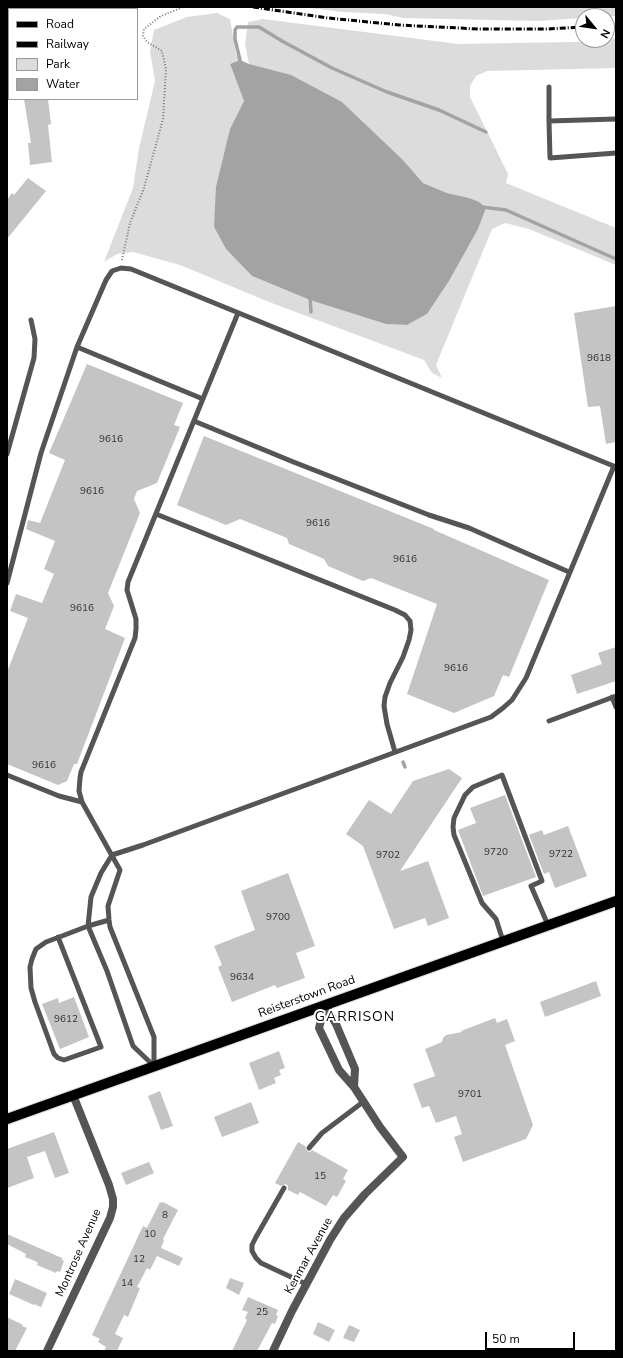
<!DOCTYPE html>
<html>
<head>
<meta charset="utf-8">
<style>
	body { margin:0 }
	#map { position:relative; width:623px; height:1358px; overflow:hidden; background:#fff; font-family:"Nunito Sans",sans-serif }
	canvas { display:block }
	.frame { position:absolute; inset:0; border:8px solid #000; pointer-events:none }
	.legend { position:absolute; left:8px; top:8px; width:130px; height:92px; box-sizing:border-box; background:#fff; border:1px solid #999; margin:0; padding:5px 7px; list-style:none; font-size:12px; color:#000 }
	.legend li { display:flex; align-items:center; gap:8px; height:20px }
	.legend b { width:20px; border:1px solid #999 }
	.north { position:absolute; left:575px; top:8px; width:40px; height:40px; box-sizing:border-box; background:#fff; border:1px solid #999; border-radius:50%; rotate:119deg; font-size:11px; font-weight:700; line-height:16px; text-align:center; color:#000 }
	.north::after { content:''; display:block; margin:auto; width:14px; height:18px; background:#000; clip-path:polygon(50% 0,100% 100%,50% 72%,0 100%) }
	.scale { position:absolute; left:485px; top:1332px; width:90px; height:18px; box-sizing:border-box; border:2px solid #000; border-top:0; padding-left:5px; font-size:12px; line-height:14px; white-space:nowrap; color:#000; -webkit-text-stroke:3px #fff; paint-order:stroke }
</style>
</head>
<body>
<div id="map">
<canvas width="623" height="1358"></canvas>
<div class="frame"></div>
<ul class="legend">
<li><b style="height:5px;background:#000"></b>Road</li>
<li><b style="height:5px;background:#000"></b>Railway</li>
<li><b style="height:11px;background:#dcdcdc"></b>Park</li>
<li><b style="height:11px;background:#a3a3a3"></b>Water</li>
</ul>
<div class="north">N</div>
<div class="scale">50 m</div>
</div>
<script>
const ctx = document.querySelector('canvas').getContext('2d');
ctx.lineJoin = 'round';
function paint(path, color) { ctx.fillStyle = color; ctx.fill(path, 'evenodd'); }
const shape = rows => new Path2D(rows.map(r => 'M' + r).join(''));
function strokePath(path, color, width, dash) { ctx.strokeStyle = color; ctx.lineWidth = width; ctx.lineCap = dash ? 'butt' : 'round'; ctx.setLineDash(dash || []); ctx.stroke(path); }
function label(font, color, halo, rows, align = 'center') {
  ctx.font = font + ' "Nunito Sans",sans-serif'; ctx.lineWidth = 4; ctx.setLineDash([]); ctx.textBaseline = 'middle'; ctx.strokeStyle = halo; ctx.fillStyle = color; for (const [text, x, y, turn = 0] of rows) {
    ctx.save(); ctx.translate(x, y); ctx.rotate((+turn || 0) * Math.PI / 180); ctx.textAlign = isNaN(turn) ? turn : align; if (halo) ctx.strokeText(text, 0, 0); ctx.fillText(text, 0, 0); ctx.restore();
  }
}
paint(shape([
	[302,7,616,7,616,16,583,16,583,18,538,21,403,18,385,14,343,12],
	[217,13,230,19,236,54,240,60,230,64,244,101,230,129,214,227,226,249,252,276,305,298,386,324,407,325,427,314,449,281,478,229,486,208,469,198,447,193,423,183,403,160,342,102,262,68,249,64,245,44,248,22,263,19,458,44,573,42,607,40,607,39,616,38,616,68,487,71,476,76,470,86,470,97,508,174,506,183,616,228,616,265,529,229,505,223,492,229,436,365,442,378,432,373,424,360,269,302,180,265,133,252,117,254,104,262,133,188,139,148,155,81,150,51,154,30,187,17]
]), '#dcdcdc');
paint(shape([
	[240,60,249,64,291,75,342,102,403,160,423,183,447,193,469,198,479,202,486,208,478,229,449,281,427,314,407,325,386,324,310,300,252,276,226,249,214,227,216,187,230,129,244,101,230,64]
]), '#a3a3a3');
strokePath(shape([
	[239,64,240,60,235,39,235,30,237,27,259,27,282,41,332,68,387,92,439,110,486,132],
	[482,207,506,210,616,259],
	[310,296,311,312],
	[403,762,405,767]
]), '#a3a3a3', 3.5);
paint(shape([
	[24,99,48,99,51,124,48,125,52,162,30,165,28,143,31,143],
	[28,178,46,191,7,239,7,200,12,193,14,195],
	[616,306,616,442,606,444,600,406,588,407,574,313],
	[87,364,183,403,174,425,180,427,157,483,137,491,134,499,140,513,108,593,114,606,105,629,125,638,77,764,74,764,67,781,58,785,7,764,7,672,28,618,10,611,16,594,42,603,54,574,44,569,55,541,26,529,28,520,40,523,65,460,49,453],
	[204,436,434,529,434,530,549,580,509,677,503,675,494,696,454,713,407,694,437,604,371,578,363,581,328,566,324,559,289,544,287,538,240,519,226,525,177,505],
	[616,647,616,681,577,694,571,675,602,664,598,653],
	[449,769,462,778,400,871,428,861,449,918,428,926,425,918,394,929,363,846,346,834,369,800,391,814,413,781],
	[505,795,536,877,483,896,458,830,476,823,470,808],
	[568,826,587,876,555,888,549,872,544,874,529,835,542,830,544,835],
	[288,873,315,946,296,953,305,978,277,988,275,985,232,1002,218,967,222,965,214,946,255,930,241,891],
	[596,981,601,996,545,1017,540,1002],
	[74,997,89,1037,60,1049,42,1004,58,998,59,1003],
	[495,1018,497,1023,507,1019,515,1041,505,1045,533,1125,526,1139,463,1162,454,1137,462,1134,456,1116,436,1123,429,1106,422,1108,413,1084,435,1076,425,1049,442,1042,443,1038,446,1035,462,1032,461,1031],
	[279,1051,285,1068,279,1070,281,1075,274,1078,276,1083,259,1090,249,1063],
	[160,1091,173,1126,161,1130,148,1096],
	[251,1102,259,1123,222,1137,214,1117],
	[54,1132,69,1173,55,1178,45,1151,27,1157,34,1178,7,1188,7,1149],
	[298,1142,305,1146,307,1151,310,1152,312,1150,348,1170,343,1179,346,1181,337,1197,333,1195,326,1206,300,1192,298,1195,288,1190,288,1186,286,1184,281,1186,275,1183],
	[149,1162,154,1173,126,1185,121,1173],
	[160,1202,162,1203,163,1202,178,1210,163,1239,164,1240,161,1248,183,1258,179,1266,157,1256,150,1270,147,1268,137,1287,140,1288,128,1317,124,1315,115,1334,123,1338,117,1351,104,1351,106,1347,98,1342,100,1339,92,1335,143,1226,147,1228],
	[7,1234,62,1258,62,1260,64,1261,60,1272,57,1271,56,1273,37,1265,38,1263,35,1261,25,1257,26,1254,7,1244],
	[230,1278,244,1283,239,1295,226,1288],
	[15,1279,47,1293,41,1307,34,1304,34,1305,9,1294],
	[248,1297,278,1310,276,1315,278,1316,275,1324,272,1323,257,1351,232,1351,247,1320,245,1318,248,1312,242,1310],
	[7,1317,23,1325,22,1326,27,1328,15,1351,7,1351],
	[318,1322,335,1330,329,1342,313,1334],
	[349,1325,360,1330,354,1342,343,1338]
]), '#c4c4c4');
const primary = shape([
	[7,1119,616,901]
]);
strokePath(primary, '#dbdbdb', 12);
strokePath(shape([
	[122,260,130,223,144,188,163,119,166,69,162,51,147,42,143,36,144,29,161,16,181,8]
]), '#777', 2, [1, 2]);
strokePath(shape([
	[549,87,549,121,616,119],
	[549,121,550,158,616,153],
	[77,347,203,399],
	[194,421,291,461,429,515,469,528,569,572],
	[7,454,34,358,35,339,31,320],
	[156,514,395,610,405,615,410,621,411,630,409,640,403,657,390,683,385,697,384,706,387,724,395,752],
	[7,583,41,453,77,347,106,280,112,271,121,268,131,269,616,467],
	[612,697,616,707],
	[549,721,616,696],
	[7,775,59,796,82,802],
	[58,937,101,1047,64,1060,58,1058,54,1054,35,1002,31,988,30,967,32,959,36,949,46,942,62,936,88,926,109,920],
	[503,941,496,919,482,903,454,835,453,827,454,818,465,795,473,787,502,775,542,881,531,886,548,925],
	[154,1066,133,1046,107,971,88,926,91,897,101,873,112,855,143,845,491,717,503,708,512,700,526,678,614,466],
	[154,1066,154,1037,110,927,109,920,108,906,120,870,82,802,79,791,80,778,81,772,135,638,136,629,136,619,127,590,128,582,238,313],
	[309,1148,322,1133,363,1102],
	[284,1188,256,1237,252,1245,252,1251,256,1258,261,1263,306,1284]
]), '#555', 5);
strokePath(shape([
	[325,1005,336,1024,355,1069,354,1087],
	[47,1351,110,1218,113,1207,113,1199,109,1185,73,1095],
	[273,1351,292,1311,330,1240,344,1218,365,1194,403,1157,380,1127,354,1087,339,1070,319,1028,325,1005]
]), '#555', 8);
strokePath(primary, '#000', 10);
strokePath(shape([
	[253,7,328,18,399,25,479,29,547,29,583,27],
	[607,26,616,25]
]), '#000', 3, [6, 2, 1, 2]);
label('10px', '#313131', null, [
	["9618",599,359],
	["9616",111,440],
	["9616",92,492],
	["9616",318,524],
	["9616",405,560],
	["9616",82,609],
	["9616",456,669],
	["9616",44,766],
	["9720",496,853],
	["9722",561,855],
	["9702",388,856],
	["9700",278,918],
	["9634",242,978],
	["9612",66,1020],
	["9701",470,1095],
	["15",320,1177],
	["8",165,1216],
	["10",150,1235],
	["12",139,1260],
	["14",127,1284],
	["25",262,1313]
]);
label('12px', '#000', '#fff', [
	["Reisterstown Road",307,997,-20],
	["Montrose Avenue",79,1253,-66],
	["Kenmar Avenue",309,1256,-61]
]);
ctx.letterSpacing = '1px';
label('14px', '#000', '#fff', [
	["GARRISON",355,1018]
]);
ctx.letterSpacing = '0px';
</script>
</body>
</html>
